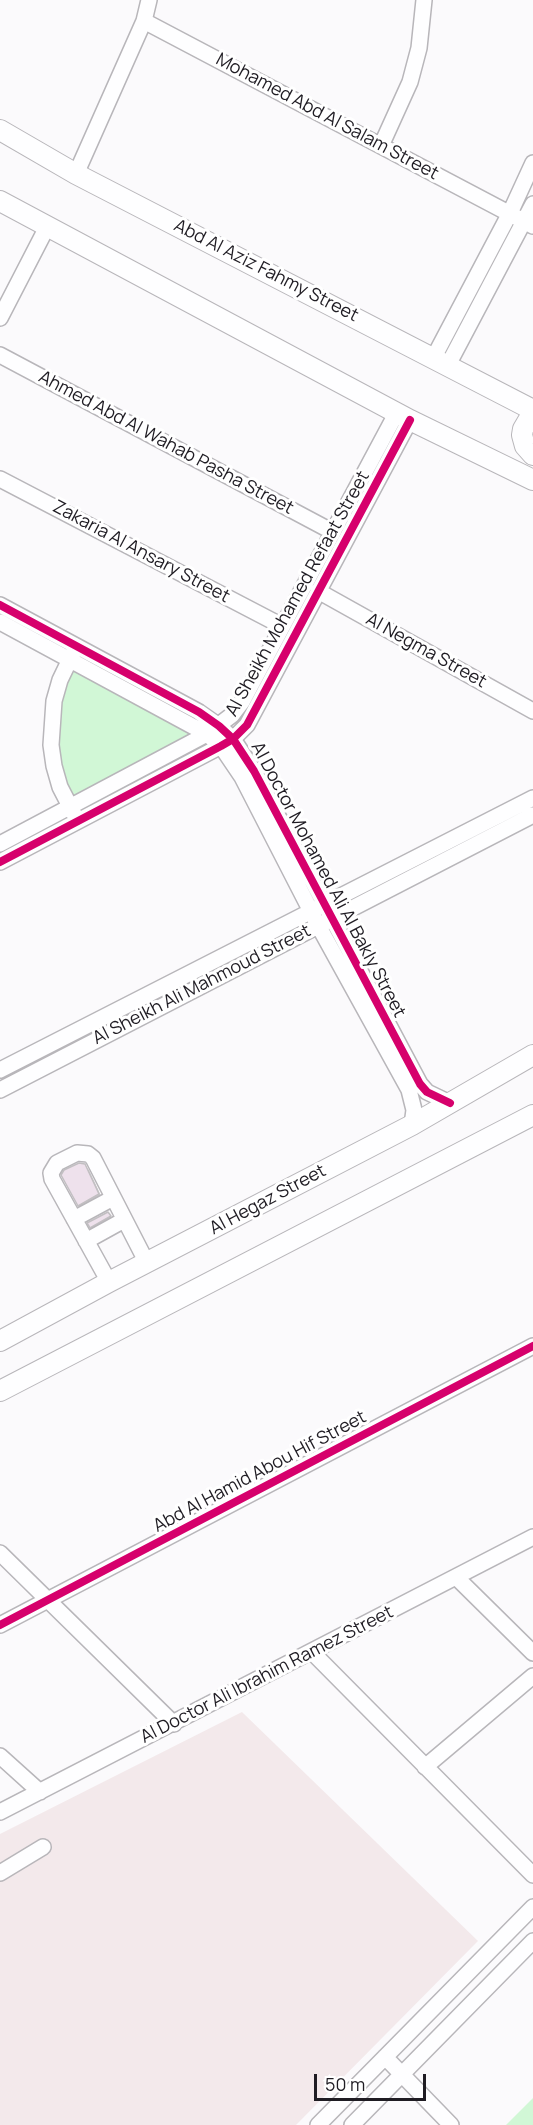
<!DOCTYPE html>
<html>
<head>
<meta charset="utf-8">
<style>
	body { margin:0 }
	#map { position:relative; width:533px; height:2125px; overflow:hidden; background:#fbfafc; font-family:Manrope,sans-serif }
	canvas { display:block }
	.scale { position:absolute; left:314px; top:2074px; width:112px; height:27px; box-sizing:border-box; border:3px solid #1f1c23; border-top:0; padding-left:8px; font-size:18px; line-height:21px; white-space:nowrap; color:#1f1c23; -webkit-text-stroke:4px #fff; paint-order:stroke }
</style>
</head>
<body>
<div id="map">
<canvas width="533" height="2125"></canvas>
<div class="scale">50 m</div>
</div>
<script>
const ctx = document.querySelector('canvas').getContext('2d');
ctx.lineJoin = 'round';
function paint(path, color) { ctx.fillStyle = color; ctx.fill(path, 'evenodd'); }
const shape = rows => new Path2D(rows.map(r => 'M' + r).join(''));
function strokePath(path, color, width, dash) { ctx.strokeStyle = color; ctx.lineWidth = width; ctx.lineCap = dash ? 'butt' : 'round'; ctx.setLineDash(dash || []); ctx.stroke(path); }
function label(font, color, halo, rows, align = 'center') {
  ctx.font = font + ' Manrope,sans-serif'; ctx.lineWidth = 6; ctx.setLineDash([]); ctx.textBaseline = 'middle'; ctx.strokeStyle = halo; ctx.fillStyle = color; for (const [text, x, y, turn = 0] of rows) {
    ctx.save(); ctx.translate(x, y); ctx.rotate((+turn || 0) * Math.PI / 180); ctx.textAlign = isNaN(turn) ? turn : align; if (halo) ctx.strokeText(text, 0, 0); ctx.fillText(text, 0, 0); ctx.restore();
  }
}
paint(shape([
	[242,1712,478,1941,296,2125,0,2125,0,1834]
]), '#f3e9eb');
paint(shape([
	[69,660,207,734,69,807,51,745],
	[533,2098,533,2125,506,2125]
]), '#d1f7d6');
paint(shape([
	[84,1165,89,1170,103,1200,84,1210,79,1205],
	[108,1213,113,1220,94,1230,91,1227]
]), '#0003');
const building = shape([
	[79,1163,85,1164,99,1194,78,1206,61,1175,64,1170,79,1163],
	[108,1212,111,1216,90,1228,87,1223,108,1212]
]);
paint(building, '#eee1ec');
strokePath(building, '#c2bfc2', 1.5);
const minor = shape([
	[144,21,533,226],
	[381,146,410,82,419,48,424,0],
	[76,174,144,21,149,0],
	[0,318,47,227],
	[0,355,333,532],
	[434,357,510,213,533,163],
	[448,365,533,204],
	[0,479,282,626],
	[318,591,533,711],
	[0,605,199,712,219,726,233,739,254,771,420,1084,427,1092,450,1103],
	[0,622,207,734,221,746,242,777,318,925,409,1090,414,1110,412,1125],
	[74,651,60,680,54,701,51,745,54,766,60,787,75,816],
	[0,844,207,734,232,715,242,702,397,412],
	[0,862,221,746,233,739,247,725,410,420],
	[0,1070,533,798],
	[0,1090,533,815],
	[74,1219,113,1198],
	[86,1241,124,1220],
	[109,1282,52,1179,51,1173,57,1163,77,1153,88,1154,93,1158,147,1263],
	[0,1553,174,1724],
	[456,1577,533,1653],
	[0,1625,533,1346],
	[312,1652,533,1875],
	[0,1756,40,1792],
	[425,1767,533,1676],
	[0,1812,533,1537],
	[0,1873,43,1847],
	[385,2057,451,2125],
	[318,2125,533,1907],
	[352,2125,533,1941]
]);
const major = shape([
	[0,130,76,174,533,410],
	[0,201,410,420,533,480],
	[533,412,523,429,522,435,525,446,533,455],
	[0,1341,109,1282,412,1125,533,1055],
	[0,1391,533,1115]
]);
strokePath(minor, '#b8b6ba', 18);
strokePath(major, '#b8b6ba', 22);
strokePath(minor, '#fefeff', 15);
strokePath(major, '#fefeff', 20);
strokePath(shape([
	[0,605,199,712,219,726,233,739,254,771,420,1084,427,1092,450,1103],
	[0,862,221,746,233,739,247,725,410,420],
	[0,1625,533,1346]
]), '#d6006c', 8);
label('18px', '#1f1c23', '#fff', [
	["Mohamed Abd Al Salam Street",327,117,28],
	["Abd Al Aziz Fahmy Street",266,271,27],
	["Ahmed Abd Al Wahab Pasha Street",166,443,28],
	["Zakaria Al Ansary Street",141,552,28],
	["Al Sheikh Mohamed Refaat Street",298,594,-61],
	["Al Negma Street",426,651,29],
	["Al Doctor Mohamed Ali Al Bakly Street",328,880,62],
	["Al Sheikh Ali Mahmoud Street",202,985,-27],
	["Al Hegaz Street",268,1200,-28],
	["Abd Al Hamid Abou Hif Street",260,1472,-28],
	["Al Doctor Ali Ibrahim Ramez Street",267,1675,-27]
]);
</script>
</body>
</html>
